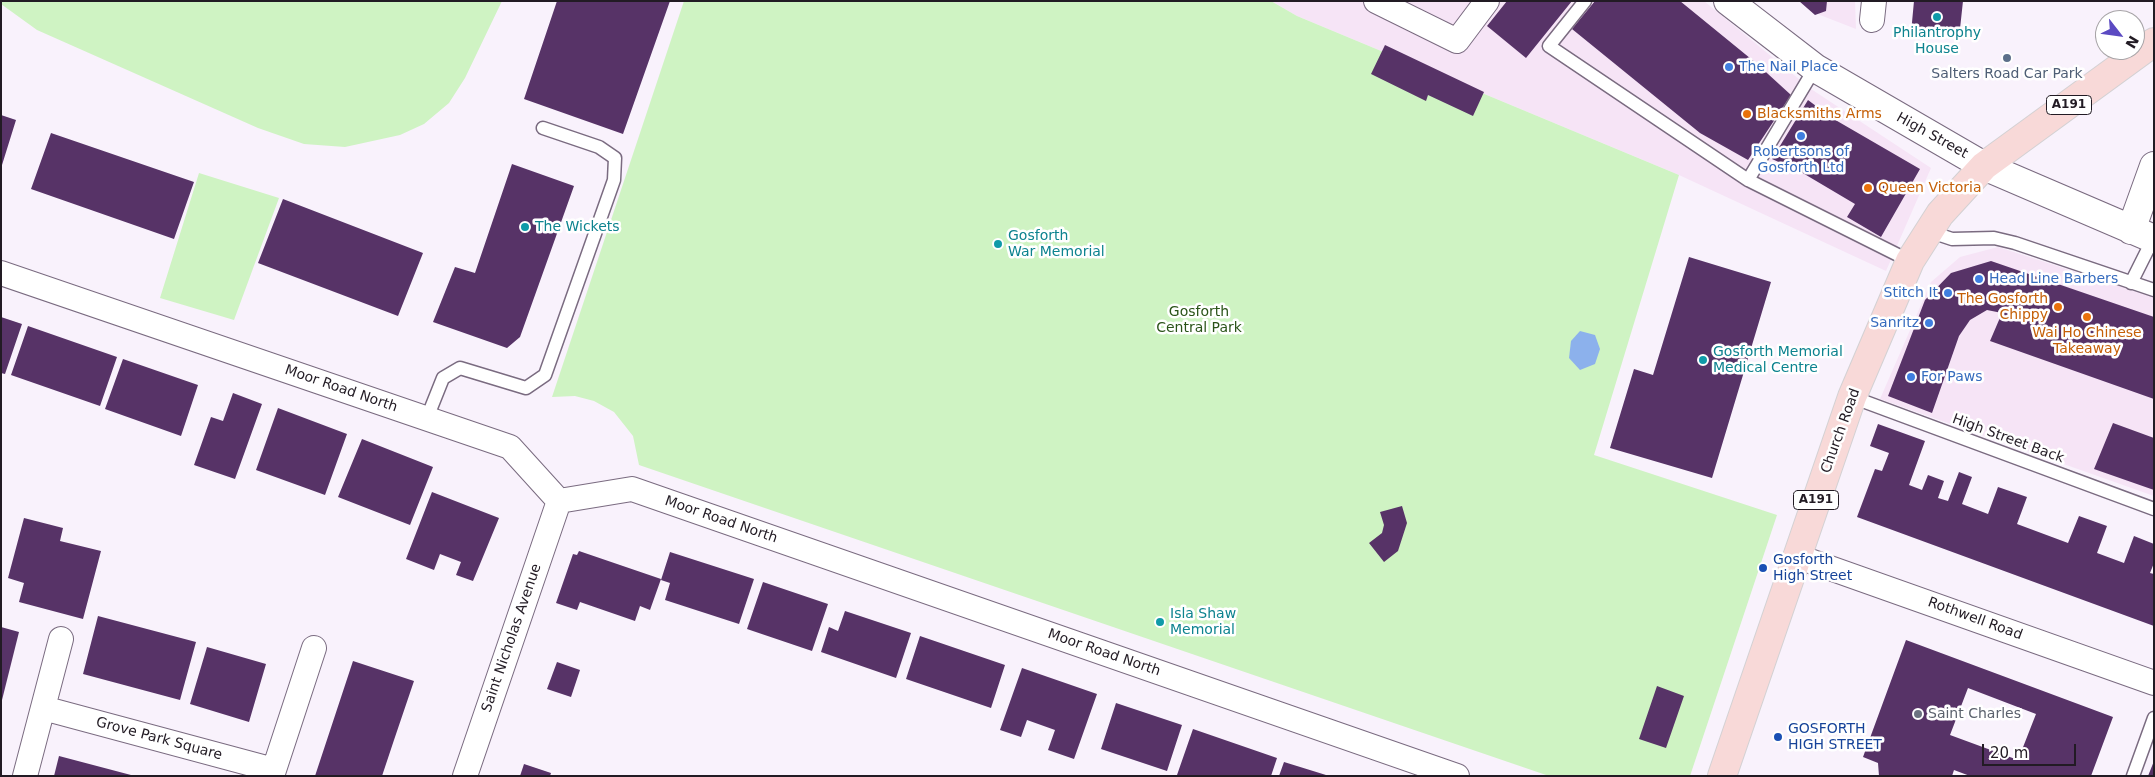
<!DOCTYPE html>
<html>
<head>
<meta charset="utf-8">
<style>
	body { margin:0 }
	#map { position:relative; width:2155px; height:777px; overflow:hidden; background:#f9f2fc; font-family:"DejaVu Sans",sans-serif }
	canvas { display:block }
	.frame { position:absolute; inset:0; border:2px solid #221b24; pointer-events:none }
	.north { position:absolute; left:2095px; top:10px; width:50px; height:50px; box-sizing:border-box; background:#fff; border:1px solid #a7a4a7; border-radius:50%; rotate:120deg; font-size:14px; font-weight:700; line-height:20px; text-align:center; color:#221b24 }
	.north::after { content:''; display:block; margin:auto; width:18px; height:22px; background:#5b4ac2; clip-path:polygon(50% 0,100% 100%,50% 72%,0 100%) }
	.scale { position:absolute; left:1982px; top:744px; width:94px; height:22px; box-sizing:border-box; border:2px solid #221b24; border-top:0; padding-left:6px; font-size:15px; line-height:18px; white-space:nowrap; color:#221b24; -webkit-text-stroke:4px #fff; paint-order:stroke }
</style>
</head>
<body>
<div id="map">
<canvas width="2155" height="777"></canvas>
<div class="frame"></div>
<div class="north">N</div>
<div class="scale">20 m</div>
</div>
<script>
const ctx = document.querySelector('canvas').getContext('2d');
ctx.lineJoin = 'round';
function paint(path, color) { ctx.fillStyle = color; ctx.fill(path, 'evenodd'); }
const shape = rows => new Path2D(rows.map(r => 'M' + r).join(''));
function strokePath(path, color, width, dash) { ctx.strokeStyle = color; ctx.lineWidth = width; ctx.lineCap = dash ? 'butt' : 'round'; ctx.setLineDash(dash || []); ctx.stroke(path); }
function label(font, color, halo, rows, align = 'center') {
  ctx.font = font + ' "DejaVu Sans",sans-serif'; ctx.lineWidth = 5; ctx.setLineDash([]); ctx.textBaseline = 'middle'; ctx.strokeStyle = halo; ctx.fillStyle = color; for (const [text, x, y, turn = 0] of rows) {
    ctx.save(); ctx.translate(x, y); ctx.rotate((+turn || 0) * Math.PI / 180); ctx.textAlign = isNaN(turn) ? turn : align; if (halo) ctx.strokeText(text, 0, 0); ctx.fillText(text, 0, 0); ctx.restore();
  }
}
paint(shape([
	[1271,1,1704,1,1811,89,1931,168,1886,271,1679,175,1297,16],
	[1802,1,1855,1,1856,29,1820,15],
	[1998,247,2154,297,2154,496,1880,399,1931,282,1960,257]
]), '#f6e4f6');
paint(shape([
	[1,1,502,1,465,78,449,103,424,124,400,135,345,147,304,144,258,128,37,30,1,4],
	[684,1,1271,1,1297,16,1679,175,1594,455,1777,515,1690,776,1549,776,639,465,633,436,614,412,594,401,575,396,552,397],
	[199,173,279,198,234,320,160,298]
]), '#cff3c3');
paint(shape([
	[1580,331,1595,335,1600,349,1595,364,1580,370,1569,358,1571,341]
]), '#8cb1ec');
paint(shape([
	[557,1,670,1,623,134,524,99],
	[1507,1,1572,1,1526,58,1487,26],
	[1595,1,1680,1,1756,63,1791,95,1748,160,1700,133,1572,29],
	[1799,1,1827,1,1826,11,1815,15],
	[1914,1,1963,1,1959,38,1911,33],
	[1385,45,1484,92,1473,116,1428,95,1426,101,1371,74],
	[1808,100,1832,118,1920,169,1881,237,1847,217,1855,204,1801,172,1772,159],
	[1,115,16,120,2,165,1,165],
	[51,133,194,182,174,239,31,189],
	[512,164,574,186,520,337,507,348,433,322,455,267,475,273],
	[283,199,423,253,398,316,258,263],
	[1689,257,1771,282,1712,478,1610,448,1634,369,1653,375],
	[1991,261,2154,317,2154,399,1990,341,2002,313,1987,310,1970,320,1959,336,1932,413,1888,396,1925,300,1951,273],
	[1,317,22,324,5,374,1,373],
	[28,326,117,357,100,406,11,375],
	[123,359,198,385,181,436,105,409],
	[233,393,262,404,235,479,194,465,211,417,223,421],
	[278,408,347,434,325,495,256,470],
	[2113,423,2154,438,2154,490,2094,469],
	[1878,424,1925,441,1909,485,1922,490,1928,475,1944,481,1938,498,1948,501,1959,472,1972,477,1962,504,1988,514,1998,487,2027,497,2017,524,2068,543,2079,516,2107,526,2097,553,2124,563,2134,536,2154,544,2154,563,2150,573,2154,574,2154,626,1857,517,1875,469,1882,471,1889,453,1870,446],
	[362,439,433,467,410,525,338,497],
	[432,492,499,518,473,581,456,575,461,562,440,554,434,570,406,559],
	[1402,506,1407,523,1398,551,1384,562,1369,543,1382,533,1384,525,1380,512],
	[24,518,63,528,60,541,101,551,83,619,19,602,24,583,8,578],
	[579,551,661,579,650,610,640,606,635,621,580,602,577,610,556,603,573,554,577,555],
	[670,552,754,579,739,624,665,600,670,583,661,580],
	[763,582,828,604,812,651,747,629],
	[845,611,911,633,896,678,821,652,829,627,838,631],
	[98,616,196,642,180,700,83,674],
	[1,627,19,632,2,700,1,700],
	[920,636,1005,665,991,708,906,679],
	[1906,640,2113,717,2091,776,1970,776,1954,770,1952,776,1879,776,1878,763,1863,757],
	[1968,688,2036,714,2018,760,1950,735],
	[207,647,266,664,249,722,190,704],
	[353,661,414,681,394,740,382,776,315,776],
	[557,662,580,670,571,697,547,689],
	[1022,668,1097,694,1074,759,1048,750,1055,730,1027,720,1021,737,1000,730],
	[1657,686,1684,696,1666,748,1639,739],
	[1116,703,1182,725,1167,771,1101,749],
	[1193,729,1277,758,1271,776,1177,775],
	[59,756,131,775,131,776,54,776],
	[2154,761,2154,776,2148,776],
	[1284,762,1326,775,1326,776,1279,776],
	[524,764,551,773,550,776,520,776]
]), '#573367');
const service = shape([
	[1585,1,1549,46,1748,180,1910,261],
	[1748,180,1815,68],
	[1928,231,1952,239,1994,238,2015,243,2154,290],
	[2131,283,2153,239],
	[1852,397,2154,509],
	[427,418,443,378,460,368,526,388,545,375,614,180,615,158,599,147,543,128],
	[2133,776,2154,718]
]);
const minor = shape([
	[1376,1,1457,41,1487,1],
	[1872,20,1874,1],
	[1,273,510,447,559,501,632,489,1457,776],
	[1796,556,2154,683],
	[43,708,274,770],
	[25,776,61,639],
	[272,776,314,648],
	[465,776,559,501]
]);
const secondary = shape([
	[1728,1,1815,68,1984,166,2154,239],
	[2131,230,2154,166]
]);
const primary = shape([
	[1722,776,1852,397,1910,261,1940,214,1984,166,2154,42]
]);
strokePath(service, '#7a6b80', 15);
strokePath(minor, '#7a6b80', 26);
strokePath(secondary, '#7a6b80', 30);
strokePath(primary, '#d3d1d3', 30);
strokePath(service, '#fff', 12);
strokePath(minor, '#fff', 24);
strokePath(secondary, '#fff', 28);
strokePath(primary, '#f8d9d8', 28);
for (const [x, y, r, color] of [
	[1937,17,5,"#0f9aa8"],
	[2007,58,5,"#5c6f8a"],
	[1729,67,5,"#3f7fe0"],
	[1747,114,5,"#e8710a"],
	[1801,136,5,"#3f7fe0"],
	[1868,188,5,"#e8710a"],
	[525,227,5,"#0f9aa8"],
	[998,244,5,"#0f9aa8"],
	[1979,279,5,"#3f7fe0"],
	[1948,293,5,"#3f7fe0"],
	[2058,307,5,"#e8710a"],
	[2087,317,5,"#e8710a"],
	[1929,323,5,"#3f7fe0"],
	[1703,360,5,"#0f9aa8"],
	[1911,377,5,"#3f7fe0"],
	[1763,568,5,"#1a4fb4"],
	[1160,622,5,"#0f9aa8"],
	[1918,714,5,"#6b7280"],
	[1778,737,5,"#1a4fb4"]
]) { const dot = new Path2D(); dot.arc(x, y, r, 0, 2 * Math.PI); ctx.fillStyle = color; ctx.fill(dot); strokePath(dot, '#fff', 2); }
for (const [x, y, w] of [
	[2069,105,45],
	[1816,500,45]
]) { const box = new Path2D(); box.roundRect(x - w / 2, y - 9.5, w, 19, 4); ctx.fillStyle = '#fff'; ctx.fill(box); strokePath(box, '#221b24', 1); }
label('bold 12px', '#221b24', null, [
	["A191",2069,105],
	["A191",1816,500]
]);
label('14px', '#0d838f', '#fff', [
	["Philantrophy",1937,33,"center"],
	["House",1937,49,"center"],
	["The Wickets",535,227],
	["Gosforth",1008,236],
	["War Memorial",1008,252],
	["Gosforth Memorial",1713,352],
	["Medical Centre",1713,368],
	["Isla Shaw",1170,614],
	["Memorial",1170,630]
], 'left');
label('14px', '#366cbe', '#fff', [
	["The Nail Place",1739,67],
	["Robertsons of",1801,152,"center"],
	["Gosforth Ltd",1801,168,"center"],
	["Head Line Barbers",1989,279],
	["Stitch It",1938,293,"right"],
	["Sanritz",1919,323,"right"],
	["For Paws",1921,377]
], 'left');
label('14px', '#4e5e75', '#fff', [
	["Salters Road Car Park",2007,74]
]);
label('14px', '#c56008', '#fff', [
	["Blacksmiths Arms",1757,114],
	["Queen Victoria",1878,188],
	["The Gosforth",2048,299,"right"],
	["Chippy",2048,315,"right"],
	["Wai Ho Chinese",2087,333,"center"],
	["Takeaway",2087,349,"center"]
], 'left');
label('14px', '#221b24', '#fff', [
	["High Street",1932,136,29],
	["Moor Road North",341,389,19],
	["Church Road",1841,431,-70],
	["High Street Back",2008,439,20],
	["Moor Road North",721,520,19],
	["Rothwell Road",1975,619,20],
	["Saint Nicholas Avenue",512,638,-71],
	["Moor Road North",1104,653,19],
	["Grove Park Square",159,739,15]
]);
label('14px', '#2a5318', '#fff', [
	["Gosforth",1199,312],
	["Central Park",1199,328]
]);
label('14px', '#164399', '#fff', [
	["Gosforth",1773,560],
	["High Street",1773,576],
	["GOSFORTH",1788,729],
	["HIGH STREET",1788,745]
], 'left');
label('14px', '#5b616d', '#fff', [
	["Saint Charles",1928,714]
], 'left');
</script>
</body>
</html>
